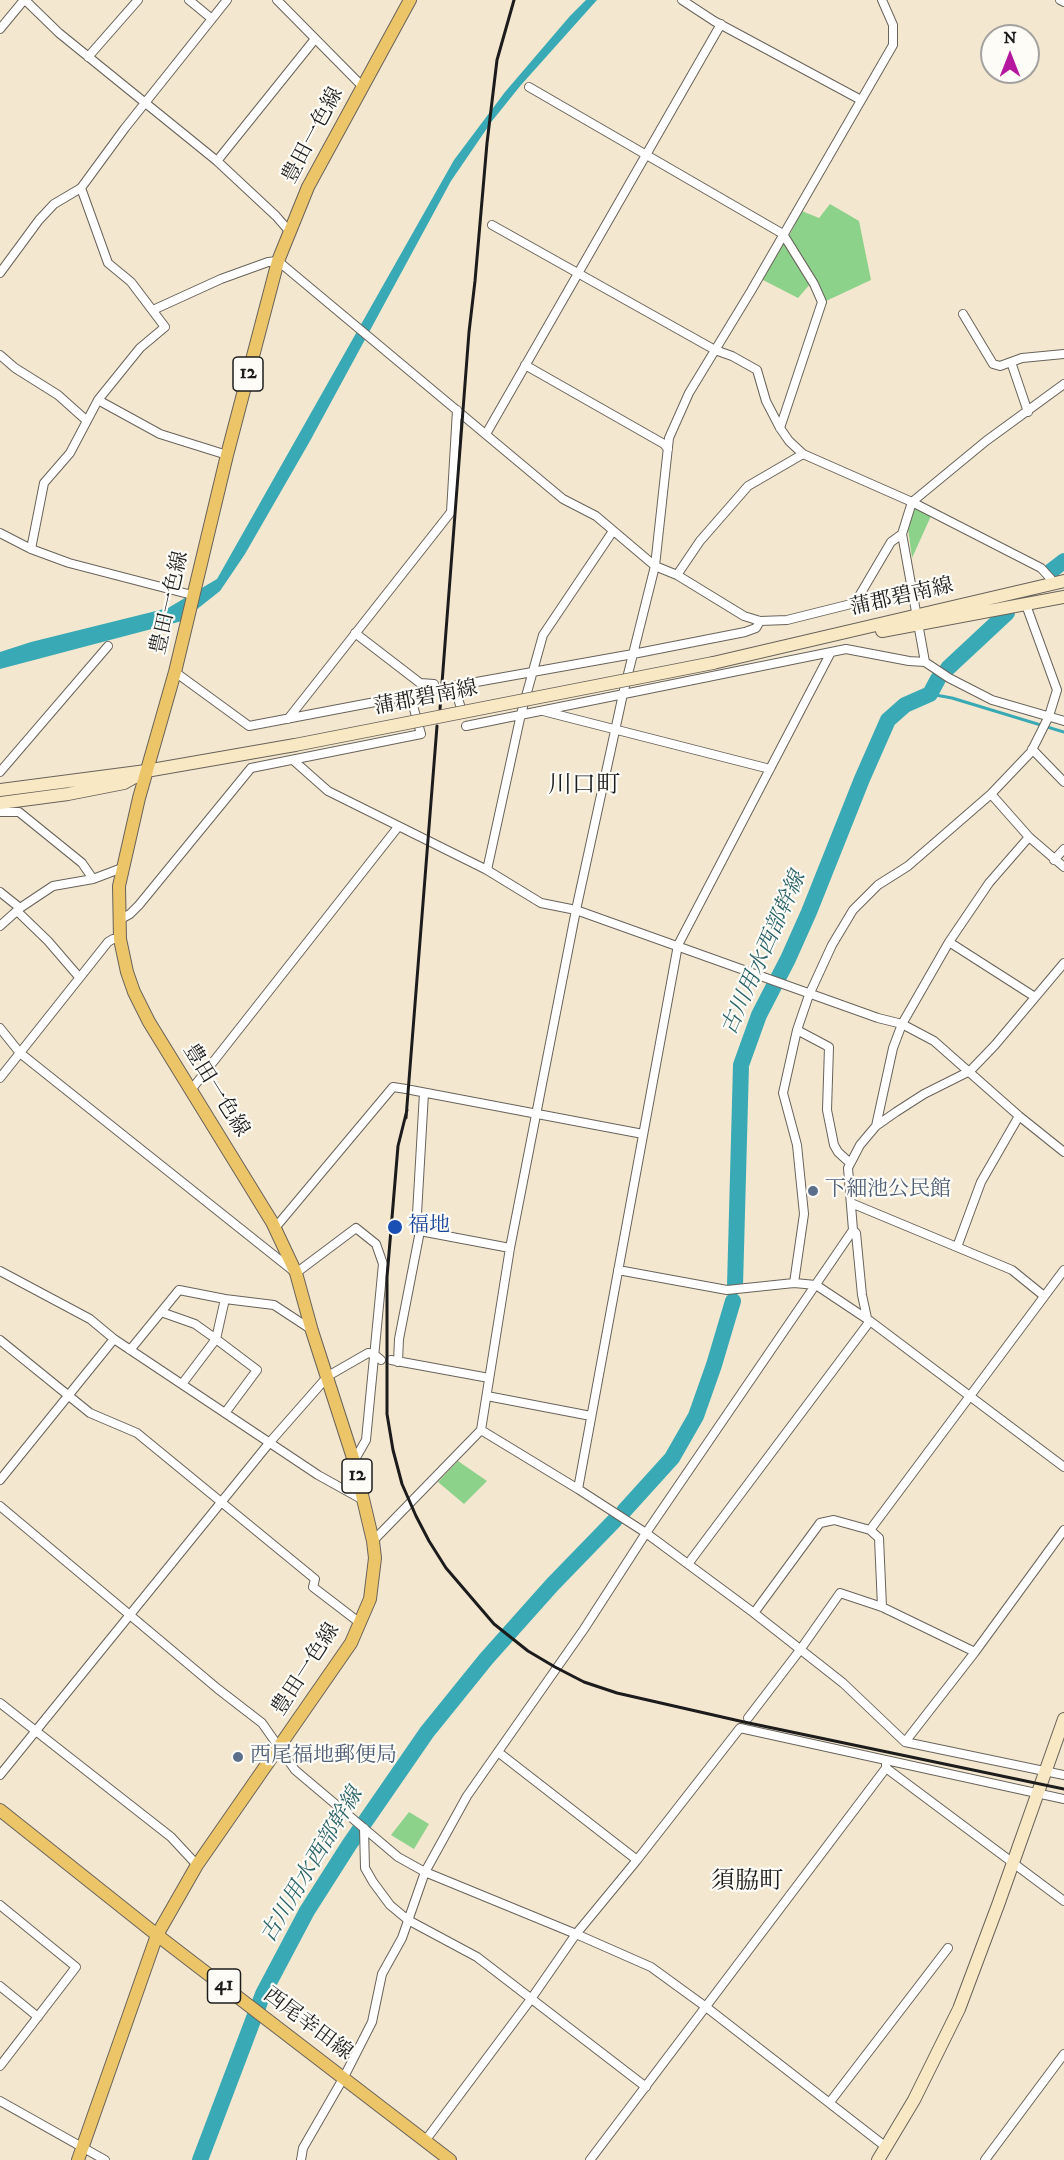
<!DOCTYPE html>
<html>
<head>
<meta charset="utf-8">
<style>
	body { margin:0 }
	#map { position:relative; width:1064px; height:2160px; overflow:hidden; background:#f4e7cf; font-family:"IM FELL DW Pica",serif }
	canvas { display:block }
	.north { position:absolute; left:980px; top:24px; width:60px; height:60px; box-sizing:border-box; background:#fdfcf7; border:2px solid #a3a29f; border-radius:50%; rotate:0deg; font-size:16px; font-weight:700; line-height:24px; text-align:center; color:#1c1c1c }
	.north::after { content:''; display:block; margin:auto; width:21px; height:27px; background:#b5179e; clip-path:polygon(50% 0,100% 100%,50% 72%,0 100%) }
</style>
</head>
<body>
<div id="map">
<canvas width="1064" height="2160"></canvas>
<div class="north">N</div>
</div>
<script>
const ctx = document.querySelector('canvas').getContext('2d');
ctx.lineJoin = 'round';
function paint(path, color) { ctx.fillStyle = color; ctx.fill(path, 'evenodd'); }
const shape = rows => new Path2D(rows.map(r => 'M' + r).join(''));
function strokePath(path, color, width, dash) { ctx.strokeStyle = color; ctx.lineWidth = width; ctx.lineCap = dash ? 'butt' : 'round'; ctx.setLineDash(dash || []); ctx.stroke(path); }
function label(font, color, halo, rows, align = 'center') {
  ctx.font = font + ' "IM FELL DW Pica","Noto Serif JP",serif'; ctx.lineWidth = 4.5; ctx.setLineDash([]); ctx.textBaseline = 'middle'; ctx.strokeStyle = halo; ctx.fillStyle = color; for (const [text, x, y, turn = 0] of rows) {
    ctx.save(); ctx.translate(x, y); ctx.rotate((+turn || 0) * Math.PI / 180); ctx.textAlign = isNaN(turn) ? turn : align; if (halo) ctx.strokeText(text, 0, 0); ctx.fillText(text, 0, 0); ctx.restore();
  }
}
paint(shape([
	[830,204,859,221,871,280,826,301,789,236,802,211,819,218],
	[783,240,811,283,798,298,761,279],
	[914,507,931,516,912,558,907,522],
	[458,1461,487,1481,464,1504,438,1482],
	[409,1812,429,1824,414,1849,391,1835]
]), '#8dd28b');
paint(shape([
	[586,0,597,0,521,85,492,121,451,181,310,441,245,554,220,591,182,621,0,669,0,652,31,642,168,608,217,579,454,160,505,92,570,16]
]), '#39aab5');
strokePath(shape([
	[930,694,952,698,1064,732]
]), '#39aab5', 3);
strokePath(shape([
	[1051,571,1064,561],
	[948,668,1007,613],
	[735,1286,741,1065,759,1015,788,959,809,912,862,779,888,720,905,705,930,694,938,679],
	[624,1511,672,1458,696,1416,714,1365,733,1301],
	[200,2160,263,1994,307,1911,349,1845,427,1732,486,1659,552,1585,615,1520]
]), '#39aab5', 16);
const street = shape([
	[25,0,59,33,217,161,276,216,289,231],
	[189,0,212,19],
	[277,0,362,86],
	[682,0,714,21,861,100],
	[1060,0,1064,2],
	[0,29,24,0],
	[88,57,138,0],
	[529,87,783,234,814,284,822,302,780,428],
	[217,161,315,39],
	[492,225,715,350,732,356,757,370,766,401,780,428,789,441,803,454,912,502,1041,568,1051,579,1051,583],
	[0,273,39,220,54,204,81,188,125,128,227,0],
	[153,310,221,279,268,262,278,261,563,499,596,516,655,566,677,575,744,616,760,621,787,620,855,603,891,542,902,534,912,502,986,441,1064,384],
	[963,314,993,364,1000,366,1022,358,1064,354],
	[0,355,15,368,58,395,86,420],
	[1011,362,1028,412],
	[525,365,664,444,668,449],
	[98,400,160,434,227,455],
	[486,434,721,24],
	[0,533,31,549,69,563,192,595],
	[902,534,925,662],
	[31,549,44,483,70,453,98,400,140,348,165,327,131,282,108,263,81,188],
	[677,575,700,541,748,486,803,454],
	[175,672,249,726,433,691,434,684,420,683,355,633],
	[460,705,454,686,633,654,745,632,756,628,760,621],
	[543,711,770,769],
	[288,719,451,512,457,410],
	[466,726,846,649,909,661,925,662,949,678,992,700,1064,721],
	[1032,749,1064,782],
	[293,760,328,791,487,870,541,903,576,910,878,1018,902,1024,934,1041,1019,1116,1064,1152],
	[0,772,108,646],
	[991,794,1029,837,1064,867],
	[0,812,19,812,82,863,93,879],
	[1054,860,1064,849],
	[487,870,521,714,543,635,613,531],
	[0,892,20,908],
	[17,911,48,941,79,977],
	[119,920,130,914,139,905,251,768,421,734,410,695],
	[0,926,20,908,53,886,93,879,122,868],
	[949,942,1035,997],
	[0,1028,20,1053,296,1273,356,1228,376,1244,383,1264,366,1440,354,1461],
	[0,1078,108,942,113,939,120,939],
	[191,1090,398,827],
	[411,1090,643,1134],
	[876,1126,893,1048,902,1024,949,942,989,883,1029,837],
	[850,1163,838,1152,834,1145,827,1110,829,1047,797,1030,809,995,832,945,853,910,878,885,908,866,991,794,1031,752,1049,716,1057,690,1026,605],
	[851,1203,1012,1270,1044,1296],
	[275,1228,393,1087,406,1089],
	[853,1230,856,1233,862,1295,867,1318],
	[420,1231,510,1248],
	[957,1247,981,1182,1019,1116],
	[618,1270,727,1290,794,1283,816,1285,870,1321,1064,1467],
	[0,1271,90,1319,114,1339,318,1475,363,1500],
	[794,1283,804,1214,797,1145,783,1093,797,1030],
	[225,1299,216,1339,257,1370,225,1413],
	[161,1312,195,1324,216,1339,182,1384],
	[0,1340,90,1413,137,1433,315,1579,313,1587,360,1623],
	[130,1350,179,1290,225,1299,274,1305,312,1330],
	[391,1360,489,1378],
	[398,1362,399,1339,420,1231,416,1231,424,1093],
	[487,1396,591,1416],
	[481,1430,578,1489,646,1533,754,1613,843,1683,905,1742,1064,1775],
	[0,1480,114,1339],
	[578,1489,678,945,830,654],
	[0,1506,218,1689,262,1723,295,1770,398,1857,425,1872,576,1934,651,1967,706,2007,886,2147],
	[870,1530,1064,1270],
	[373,1541,481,1430,510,1248,576,910,623,694,655,566,669,438,689,393,751,291,893,45,893,25,882,0],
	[688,1564,870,1321],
	[754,1613,820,1523,834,1520,870,1530,879,1538,882,1607],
	[0,1703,171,1837,197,1865],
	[748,1718,800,1650,840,1593,882,1607,975,1652],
	[905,1742,975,1652,1064,1530],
	[498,1752,637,1860],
	[886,1762,886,1768,1064,1901],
	[0,1775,270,1442,328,1376,368,1353,374,1354,381,1360],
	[364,1828,365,1868,373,1882,390,1905,408,1920,477,1957,646,2087],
	[0,1905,76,1967,0,2066],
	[0,1986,38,2017],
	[0,2101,105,2160],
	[830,2102,948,1948],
	[425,2141,531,1999,576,1934,637,1860,740,1728,1064,1799],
	[301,2160,303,2148,344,2077,372,2022,382,1974,402,1938,425,1872,467,1796,584,1629,646,1533,853,1230,848,1168,860,1145,876,1126,896,1112,924,1094,970,1071,995,1045,1064,963],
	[590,2160,886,1768],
	[985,2160,1064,2054]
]);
const secondary = shape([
	[882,631,1064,597],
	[713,663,1064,581],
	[0,790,146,771,295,745],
	[0,803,68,794,124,783,142,773],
	[878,2160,914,2100,959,2009,998,1905,1064,1719]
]);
const primary = shape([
	[0,1810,157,1935,450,2160],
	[78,2160,157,1935,197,1865,351,1643,370,1599,375,1558,373,1541,354,1461,312,1331,296,1273,272,1222,149,1022,134,992,127,972,120,939,119,886,139,798,175,672,227,455,278,261,308,187,410,0]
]);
strokePath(street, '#68635b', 10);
strokePath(secondary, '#68635b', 14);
strokePath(primary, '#68635b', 14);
strokePath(street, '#fff', 8);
strokePath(secondary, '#f8e8c3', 12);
strokePath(primary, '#edc569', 12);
strokePath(shape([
	[440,709,469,332,475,281,487,143,497,60,514,0],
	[407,1110,398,1146,387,1277,387,1414,393,1450,402,1484,416,1516,429,1541,446,1568,494,1624,528,1651,555,1667,584,1682,617,1693,744,1722,1064,1789],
	[406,1118,437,726]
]), '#1c1c1c', 3);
const secondaryBridge = shape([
	[295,745,713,663]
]);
strokePath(secondaryBridge, '#68635b', 14, []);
strokePath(secondaryBridge, '#f8e8c3', 12);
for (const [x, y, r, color] of [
	[813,1191,6,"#5c6f8a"],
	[395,1227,8,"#1a4fb4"],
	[238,1757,6,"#5c6f8a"]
]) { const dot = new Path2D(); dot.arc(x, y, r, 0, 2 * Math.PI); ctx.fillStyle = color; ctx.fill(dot); strokePath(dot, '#fdfcf7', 2); }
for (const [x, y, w] of [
	[248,374,30],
	[357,1476,30],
	[224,1986,33]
]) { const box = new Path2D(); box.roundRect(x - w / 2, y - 17, w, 34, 4.5); ctx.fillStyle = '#fdfcf7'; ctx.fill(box); strokePath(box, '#1c1c1c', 1.5); }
label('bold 20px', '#1c1c1c', null, [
	["12",248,374],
	["12",357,1476],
	["41",224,1986]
]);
label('21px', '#1c1c1c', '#fdfcf7', [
	["豊田一色線",314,136,-62],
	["蒲郡碧南線",902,598,-13],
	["豊田一色線",171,603,-77],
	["蒲郡碧南線",426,699,-11],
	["豊田一色線",215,1091,58],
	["豊田一色線",307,1670,-57],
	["西尾幸田線",307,2025,37]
]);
label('21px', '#4e5e75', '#fdfcf7', [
	["下細池公民館",825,1191],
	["西尾福地郵便局",250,1757]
], 'left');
label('21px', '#164399', '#fdfcf7', [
	["福地",408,1227]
], 'left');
label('italic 22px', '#2a6368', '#fdfcf7', [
	["古川用水西部幹線",765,954,-66],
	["古川用水西部幹線",313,1866,-59]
]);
label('24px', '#1c1c1c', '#fdfcf7', [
	["川口町",584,787],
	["須脇町",747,1883]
]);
</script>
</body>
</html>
